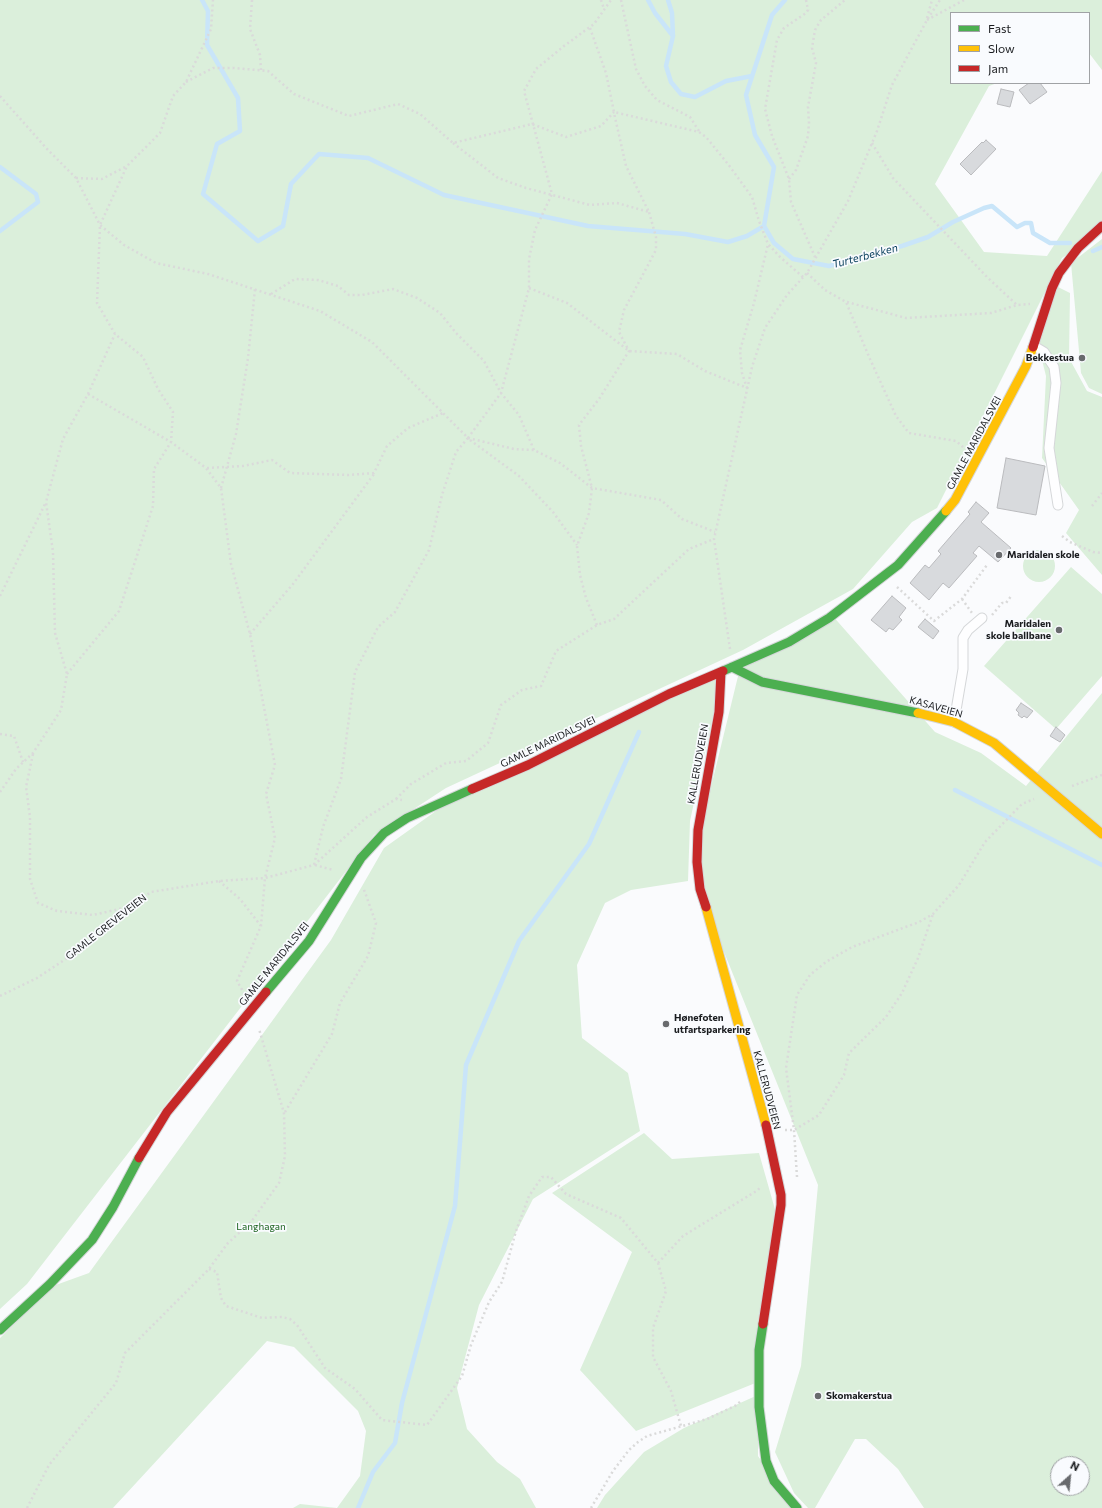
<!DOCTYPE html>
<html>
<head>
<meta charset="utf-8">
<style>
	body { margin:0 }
	#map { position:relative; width:1102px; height:1508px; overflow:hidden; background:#fafbfd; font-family:Commissioner,sans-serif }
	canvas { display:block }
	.legend { position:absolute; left:950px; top:12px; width:140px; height:72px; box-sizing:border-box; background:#f9fbfe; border:1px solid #a0a2a5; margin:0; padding:5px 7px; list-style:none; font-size:12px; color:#1a1c1f }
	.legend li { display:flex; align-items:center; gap:8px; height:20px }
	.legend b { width:20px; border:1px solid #a0a2a5 }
	.north { position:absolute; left:1050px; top:1456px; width:40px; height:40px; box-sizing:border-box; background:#f9fbfe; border:1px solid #a0a2a5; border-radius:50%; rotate:27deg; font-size:11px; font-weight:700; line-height:16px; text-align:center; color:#1a1c1f }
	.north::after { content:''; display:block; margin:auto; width:14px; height:18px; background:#686a6d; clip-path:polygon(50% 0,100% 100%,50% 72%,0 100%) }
</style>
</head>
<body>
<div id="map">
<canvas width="1102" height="1508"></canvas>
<ul class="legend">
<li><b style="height:5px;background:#4caf50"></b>Fast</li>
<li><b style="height:5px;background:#ffc107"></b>Slow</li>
<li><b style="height:5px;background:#c62828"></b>Jam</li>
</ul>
<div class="north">N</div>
</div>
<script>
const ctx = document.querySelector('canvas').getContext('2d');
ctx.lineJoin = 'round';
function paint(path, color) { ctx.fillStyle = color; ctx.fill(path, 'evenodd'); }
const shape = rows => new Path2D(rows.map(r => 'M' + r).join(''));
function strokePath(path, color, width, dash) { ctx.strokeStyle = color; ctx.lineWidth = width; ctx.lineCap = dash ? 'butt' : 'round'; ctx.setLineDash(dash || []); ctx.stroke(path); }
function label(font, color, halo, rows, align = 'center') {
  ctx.font = font + ' Commissioner,sans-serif'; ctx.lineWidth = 3.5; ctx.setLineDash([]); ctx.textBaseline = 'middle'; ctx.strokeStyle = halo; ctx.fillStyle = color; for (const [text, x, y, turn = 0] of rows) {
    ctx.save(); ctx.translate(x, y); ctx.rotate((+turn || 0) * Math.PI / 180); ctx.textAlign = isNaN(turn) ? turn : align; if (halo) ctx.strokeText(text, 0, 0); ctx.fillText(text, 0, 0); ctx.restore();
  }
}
paint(shape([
	[0,0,1102,0,1102,70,1089,53,1089,13,951,13,951,83,997,83,989,86,935,184,984,252,1047,256,1102,171,1102,229,1062,258,937,508,912,522,853,589,743,650,446,788,374,835,27,1284,0,1309],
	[1102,239,1102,394,1089,388,1081,373,1071,263],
	[1056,286,1070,293,1069,358,1087,391,1102,397,1102,575,1066,533,1079,510,1042,458,1046,376,1034,328],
	'1023 566a16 16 0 1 1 32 0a16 16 0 1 1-32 0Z',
	[1071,567,1102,594,1102,676,1056,729,984,666],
	[831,614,935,732,981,753,1026,786,1102,693,1102,1508,924,1508,898,1469,866,1439,855,1439,815,1508,808,1508,794,1493,775,1452,801,1366,818,1185,697,885,701,828,741,664],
	[1058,1464,1082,1464,1082,1488,1058,1488],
	[722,674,690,821,688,881,631,890,605,903,577,965,582,1038,628,1073,640,1131,533,1199,479,1305,457,1388,467,1429,497,1462,520,1479,536,1508,293,1508,300,1504,337,1508,360,1476,366,1431,358,1411,294,1347,267,1341,113,1508,0,1508,0,1338,53,1286,89,1273,331,940,384,848,443,806],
	[644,1133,672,1159,759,1153,776,1213,758,1382,636,1431,580,1370,632,1252,552,1193],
	[758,1395,758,1456,794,1508,597,1508,605,1495,644,1452,684,1428]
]), '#dbefdb');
strokePath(shape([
	[202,0,208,11,207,45,238,98,240,131,217,144,203,194,258,241,283,226,291,184,319,154,368,158,444,195,588,226,685,234,728,242,747,236,764,226],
	[648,0,655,13,673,36],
	[668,0,672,13,673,36,666,66,671,82,681,94,695,97,726,81,752,76],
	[785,0,772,15,746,95,755,135,774,167,764,226,774,243,793,259,829,266,902,246,928,237,953,222,984,208,992,206,1017,227,1025,223,1031,223,1033,233,1050,243,1070,243],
	[0,167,36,194,38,202,0,231],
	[1093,251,1102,247],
	[955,790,1102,865],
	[358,1508,373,1472,395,1443,402,1403,455,1206,466,1065,519,941,589,844,639,732]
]), '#c9e5f9', 4.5);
const building = shape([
	[1029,83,1040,83,1047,92,1030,104,1019,90,1029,83],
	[1001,89,1014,92,1010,107,997,104,1001,89],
	[986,140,996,149,971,175,960,164,982,142,983,143,986,140],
	[1006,458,1045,466,1036,515,997,508,1006,458],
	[976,502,989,513,981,522,1011,548,998,562,979,546,973,553,977,556,949,588,943,583,929,600,910,583,925,565,929,568,941,554,938,551,970,514,968,512,976,502],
	[892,596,906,608,899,617,902,620,893,630,889,628,886,632,871,620,892,596],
	[925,619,939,631,933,639,918,627,925,619],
	[1021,703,1033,711,1027,718,1024,716,1022,718,1018,715,1019,713,1016,710,1021,703],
	[1056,727,1065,735,1060,742,1050,736,1056,727]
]);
paint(building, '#d8dadd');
strokePath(building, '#babbbe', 1);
const lane = shape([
	[1034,346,1044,352,1054,367,1056,383,1049,448,1058,505],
	[954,722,963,669,963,638,968,630,982,618]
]);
const fast = shape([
	[732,667,762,682,918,713],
	[723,671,789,642,829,618,898,565,946,511],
	[266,992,309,941,361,858,384,833,407,818,472,789],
	[763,1324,759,1350,759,1407,766,1461,774,1481,797,1508],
	[0,1330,50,1284,92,1240,113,1207,139,1158]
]);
const slow = shape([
	[946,511,955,500,1026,366,1033,347],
	[918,713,954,722,994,743,1102,834],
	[706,907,766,1125]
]);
const jam = shape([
	[1033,347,1052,288,1059,273,1078,248,1102,226],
	[472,789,528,765,669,694,723,671],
	[706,907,700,889,697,862,698,830,719,712,721,672],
	[139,1158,167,1112,266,992],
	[763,1324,781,1205,781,1195,766,1125]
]);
strokePath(lane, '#d5d7d9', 11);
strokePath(fast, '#d5d7d9', 11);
strokePath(slow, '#d5d7d9', 11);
strokePath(jam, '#d5d7d9', 11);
strokePath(shape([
	[252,0,250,29,260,55,261,70],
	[601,0,604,9],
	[621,0,636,69,645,86,657,100,690,117,699,131],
	[806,0,808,10,806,13,784,28,777,40,765,109,772,136,789,179,791,202,815,257],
	[927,18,932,0],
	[927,20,964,0],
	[590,28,606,73,614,112,699,132,706,137,728,164,752,197,759,221,768,244,780,257,803,277],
	[186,82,213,68,234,68,268,71,294,94,349,116,398,104,420,114,453,143,532,124,566,137,601,126,614,112],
	[0,96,47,149,76,178,100,225,124,245,156,263,208,274,320,311,372,342,468,438,456,452,442,495,429,550,395,612,378,627,355,672,341,779,323,827,314,865],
	[453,143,498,178,526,188,590,205,617,203,649,212,626,166,614,113],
	[872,143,893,178,987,277,1017,305],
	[76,178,102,179,127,166],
	[789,179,796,170,808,136,809,123,808,107,816,63,812,48,815,30,821,20,845,0],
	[807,273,825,290,846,302,870,359,896,416,909,433,956,441,963,447],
	[529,288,567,303,629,351,677,354,705,371,747,388,742,373,740,350,754,303,768,244],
	[271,294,295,279,318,280,338,286,349,295,362,295,393,289,417,298,440,313,456,333,484,361,501,393,519,415,534,450],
	[847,302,906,318,991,313,1017,305,1030,304],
	[88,394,171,442,206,468,221,488,231,564,250,634,275,765,266,794,275,838,265,878,261,926,237,981,244,993],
	[468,438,501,393,529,288,529,259,535,230,552,194,524,91,536,69,564,46,594,24,611,0],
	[468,438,514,449,534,450,560,463,592,488,661,500,682,519,715,532],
	[470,440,519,476,553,512,577,545],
	[207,468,243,466,272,460,290,473,348,475,374,473,387,446,408,428,443,413],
	[221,488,236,434,248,358,255,289],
	[1092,506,1102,493],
	[1062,536,1070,542,1093,552,1102,553],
	[897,587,934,621,962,599,987,565],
	[0,596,46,502],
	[962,599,972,613],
	[992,615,1002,603,1006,603,1012,595],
	[597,625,586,598,580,575,577,546,589,513,592,488,581,446,579,425,599,399,629,351,619,332,624,310,656,250,656,237,649,212],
	[250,634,293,584,374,474],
	[730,649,714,539,752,367,765,328,787,295,807,273,848,201,877,131,892,85,927,20,940,0],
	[67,674,119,611,153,506,154,469,171,442,173,412,158,389,143,357,115,334,97,303,100,225,127,166,160,133,173,96,186,82,211,29,213,0],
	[0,734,14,736,23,762],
	[33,754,26,787,30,817,30,879,38,903,57,911,93,915,128,907],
	[1072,786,1102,775],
	[0,792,16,769,33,753,61,710,67,674,55,633,53,552,46,502,63,439,88,394,115,334],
	[396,799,411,784,446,763,466,761,488,743,501,705,522,690,541,686,556,651,597,625,614,619,689,549,714,539],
	[315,865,333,870],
	[219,881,240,899,261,926],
	[0,996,37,978,81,949,129,907,151,892,219,881,265,878,314,865,367,817,396,799,402,800],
	[285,1112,332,1034,340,1003,368,956,376,923,363,887],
	[785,1130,794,1130,819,1115,844,1075,849,1053,886,1017,902,993,918,958,933,914],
	[797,1177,794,1130,786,1068,797,995,810,975,826,962,852,947,919,922,933,914,959,885,985,842,1022,804,1034,799],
	[658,1263,683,1236,758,1190,761,1186],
	[209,1269,217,1272,221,1298,226,1306,262,1318,282,1317,290,1319,297,1325,325,1368,355,1389,382,1420,427,1425,462,1376,471,1345,489,1302,502,1282,516,1231,529,1196,542,1177,551,1177,566,1194,621,1218,658,1263,666,1291,653,1328,653,1357,671,1391,681,1426],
	[27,1508,49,1465,116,1383,125,1353,209,1269,227,1244,251,1222,279,1183,285,1156,284,1113,259,1029],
	[591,1508,613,1471,629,1450,638,1442,647,1436,707,1419,735,1406,741,1401]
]), '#dadada', 2.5, [2, 3]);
strokePath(lane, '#fefeff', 9);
strokePath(fast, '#4caf50', 9);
strokePath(slow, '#ffc107', 9);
strokePath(jam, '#c62828', 9);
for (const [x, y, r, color] of [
	[1082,358,4,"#686a6d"],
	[999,555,4,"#686a6d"],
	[1059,630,4,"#686a6d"],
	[666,1024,4,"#686a6d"],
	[818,1396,4,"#686a6d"]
]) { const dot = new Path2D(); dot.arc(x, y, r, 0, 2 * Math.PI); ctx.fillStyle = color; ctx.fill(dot); strokePath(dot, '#f9fbfe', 1.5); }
label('bold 10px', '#1a1c1f', '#f9fbfe', [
	["Bekkestua",1074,358,"right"],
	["Maridalen skole",1007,555],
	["Maridalen",1051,624,"right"],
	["skole ballbane",1051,636,"right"],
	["Hønefoten",674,1018],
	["utfartsparkering",674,1030],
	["Skomakerstua",826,1396]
], 'left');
label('10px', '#1a1c1f', '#f9fbfe', [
	["GAMLE MARIDALSVEI",974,443,-62],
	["KASAVEIEN",936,707,16],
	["GAMLE MARIDALSVEI",548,742,-26],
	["KALLERUDVEIEN",698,764,-80],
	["GAMLE GREVEVEIEN",106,927,-38],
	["GAMLE MARIDALSVEI",274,964,-51],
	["KALLERUDVEIEN",767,1090,75]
]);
label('10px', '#1e6521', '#f9fbfe', [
	["Langhagan",261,1227]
]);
label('italic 11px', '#003957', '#f9fbfe', [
	["Turterbekken",865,256,-15]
]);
</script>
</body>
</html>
